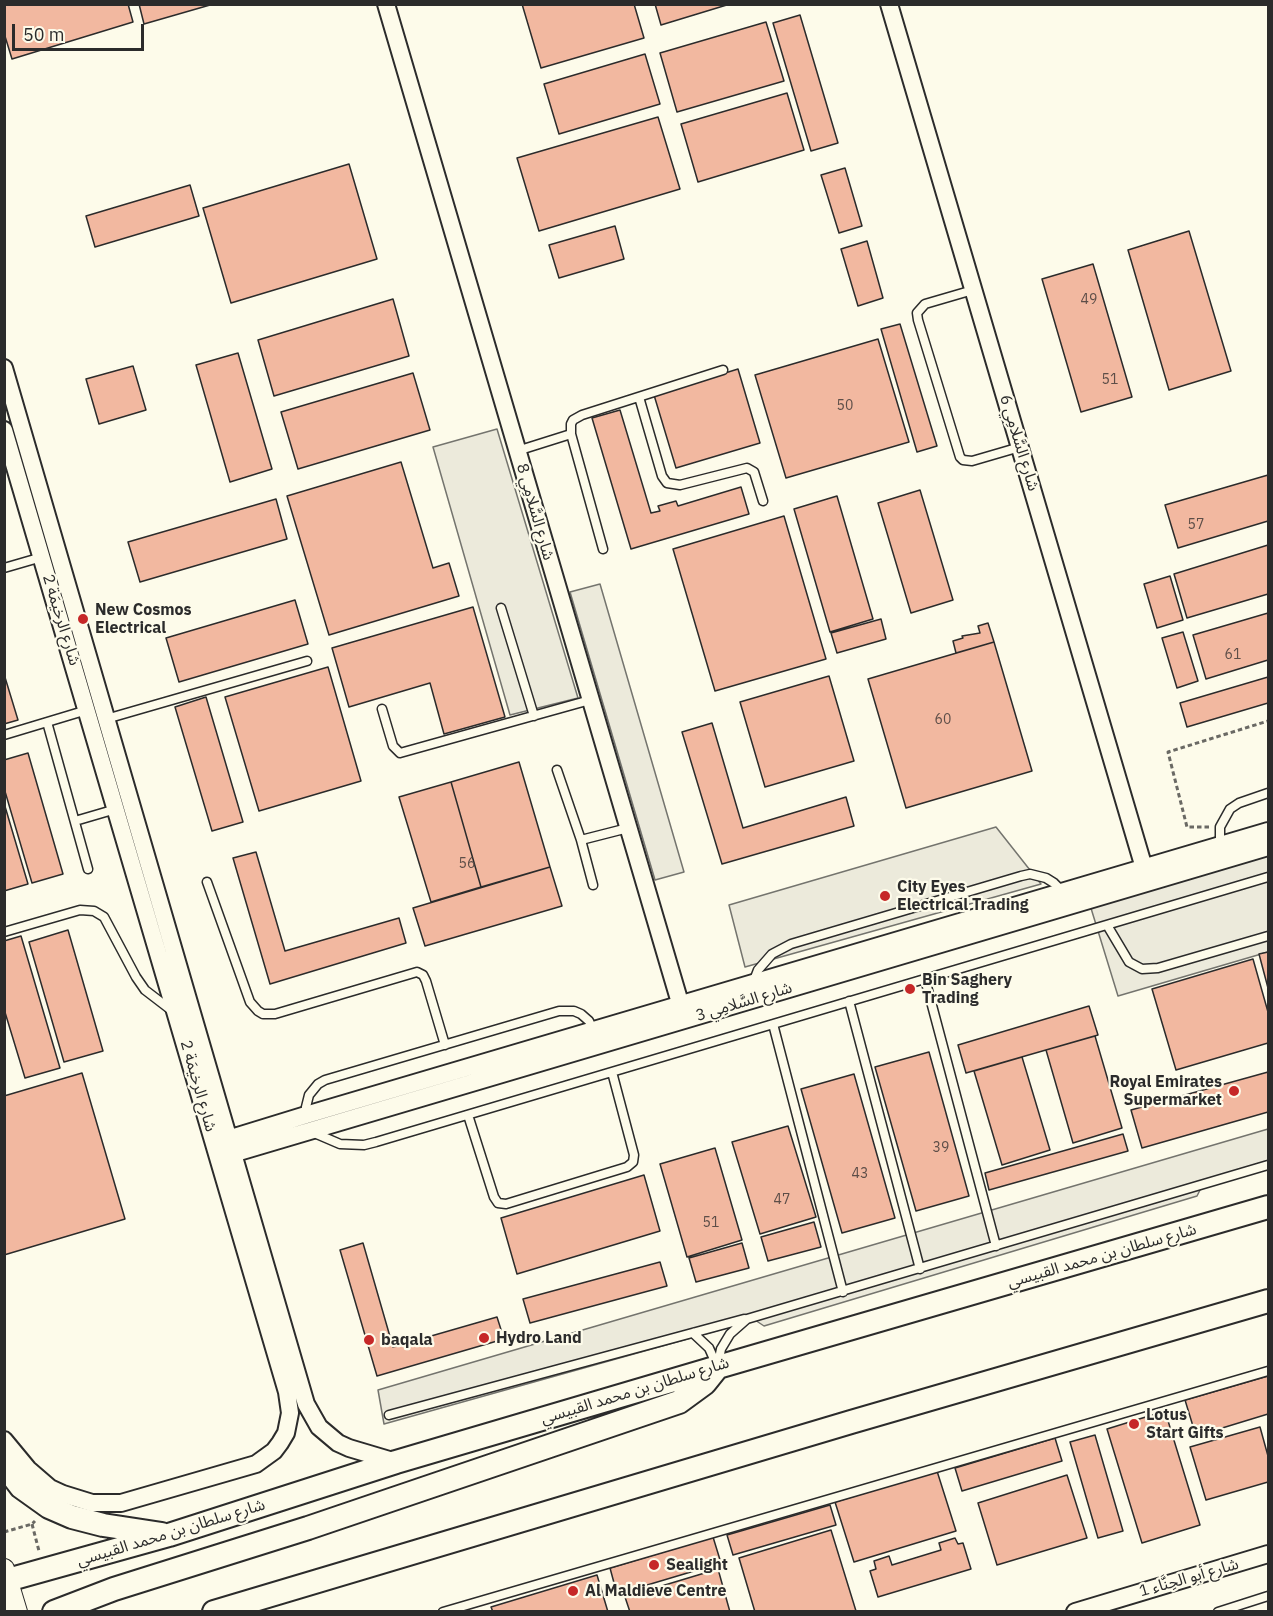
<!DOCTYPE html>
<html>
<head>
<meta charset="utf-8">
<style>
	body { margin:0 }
	#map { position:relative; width:1273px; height:1616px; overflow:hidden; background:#fdfbea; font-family:"IBM Plex Sans",sans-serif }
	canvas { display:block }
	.frame { position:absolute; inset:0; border:6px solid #2b2b2b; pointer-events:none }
	.scale { position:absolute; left:12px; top:24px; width:132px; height:27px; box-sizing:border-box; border:3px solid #2b2b2b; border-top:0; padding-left:8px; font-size:18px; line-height:21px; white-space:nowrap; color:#2b2b2b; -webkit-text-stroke:4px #fdfbea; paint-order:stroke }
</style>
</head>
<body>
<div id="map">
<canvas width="1273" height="1616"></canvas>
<div class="frame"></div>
<div class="scale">50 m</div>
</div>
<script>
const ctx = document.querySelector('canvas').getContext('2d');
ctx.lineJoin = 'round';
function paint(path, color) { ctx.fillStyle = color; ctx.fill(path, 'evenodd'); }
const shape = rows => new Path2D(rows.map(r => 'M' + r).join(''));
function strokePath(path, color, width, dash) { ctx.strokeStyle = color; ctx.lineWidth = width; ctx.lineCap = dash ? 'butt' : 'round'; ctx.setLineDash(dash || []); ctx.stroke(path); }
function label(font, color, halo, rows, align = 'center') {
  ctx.font = font + ' "IBM Plex Sans","Noto Sans Arabic",sans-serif'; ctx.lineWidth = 4.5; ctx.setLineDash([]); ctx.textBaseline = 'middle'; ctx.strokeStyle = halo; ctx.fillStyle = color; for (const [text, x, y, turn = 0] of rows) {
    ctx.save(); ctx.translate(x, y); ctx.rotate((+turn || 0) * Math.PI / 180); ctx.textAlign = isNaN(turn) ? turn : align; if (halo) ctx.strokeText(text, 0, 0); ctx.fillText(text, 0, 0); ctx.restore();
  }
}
const parking = shape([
	[497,429,578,698,510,715,433,447,497,429],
	[600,584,684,872,655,880,570,592,600,584],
	[996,827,1041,884,745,967,729,905,996,827],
	[1268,852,1268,952,1118,996,1090,905,1268,852],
	[1268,1129,1268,1168,1201,1188,1197,1196,764,1326,755,1320,384,1424,378,1390,1268,1129]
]);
paint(parking, '#eceadb');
strokePath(parking, '#74746e', 1.5);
const building = shape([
	[4,4,128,4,133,22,12,59,4,33,4,4],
	[139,4,210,4,210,5,144,24,139,4],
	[522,4,634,4,644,38,541,68,522,4],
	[655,4,730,4,661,25,655,4],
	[800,15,838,143,811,151,773,23,800,15],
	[766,22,784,81,677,112,660,53,766,22],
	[645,54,660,104,559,134,544,84,645,54],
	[787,93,804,150,698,182,681,124,787,93],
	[658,117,680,189,539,231,517,158,658,117],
	[349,164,377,259,231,303,203,208,349,164],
	[845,168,862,226,839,233,821,175,845,168],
	[190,185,199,216,95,247,86,216,190,185],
	[615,226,624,259,559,278,549,245,615,226],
	[1189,231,1231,371,1169,390,1128,250,1189,231],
	[867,241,883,298,858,306,841,249,867,241],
	[1093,264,1132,397,1081,412,1042,279,1093,264],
	[393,299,409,356,274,396,258,340,393,299],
	[900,324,937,446,917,452,881,329,900,324],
	[878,339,909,442,786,478,755,375,878,339],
	[238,353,272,469,230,482,196,365,238,353],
	[133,366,146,410,99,424,86,379,133,366],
	[738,369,760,443,676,468,654,395,738,369],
	[413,373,430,430,298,469,281,412,413,373],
	[620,410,651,513,660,511,658,506,676,501,678,506,741,487,749,514,631,549,592,418,620,410],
	[401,462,433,568,449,563,459,596,329,635,287,496,401,462],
	[1268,475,1268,521,1178,548,1165,505,1268,475],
	[920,490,953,600,911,613,878,503,920,490],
	[837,496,873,619,830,632,794,509,837,496],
	[276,499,287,539,140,582,128,542,276,499],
	[784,516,826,659,715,691,673,549,784,516],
	[1268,545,1268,594,1187,618,1174,574,1268,545],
	[1170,576,1183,620,1157,628,1144,584,1170,576],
	[295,600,308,644,179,682,166,638,295,600],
	[473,607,505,717,444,734,430,683,349,707,332,648,473,607],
	[1268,613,1268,660,1206,679,1193,635,1268,613],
	[881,619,886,639,837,653,831,633,881,619],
	[988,623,994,642,956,653,953,641,963,638,962,636,980,633,978,626,988,623],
	[1183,632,1198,681,1177,688,1162,638,1183,632],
	[994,642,1032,771,906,808,868,679,994,642],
	[328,667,361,781,259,811,225,697,328,667],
	[4,674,18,720,4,724,4,674],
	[829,676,854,761,765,787,740,702,829,676],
	[1268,677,1268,703,1187,727,1180,703,1268,677],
	[206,697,243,822,212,831,175,707,206,697],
	[712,723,743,828,846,797,854,826,722,864,682,732,712,723],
	[28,753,63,874,32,883,4,788,4,760,28,753],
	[519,762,550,867,481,887,451,782,519,762],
	[451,782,481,887,431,902,399,797,451,782],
	[4,803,28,884,4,891,4,803],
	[256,852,285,951,399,918,406,943,270,984,233,858,256,852],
	[550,867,562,906,425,946,413,908,550,867],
	[68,930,103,1051,64,1062,29,942,68,930],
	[21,936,60,1068,25,1078,4,1009,4,941,21,936],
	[1268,952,1268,988,1259,954,1268,952],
	[1253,959,1268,1012,1268,1043,1176,1070,1152,989,1253,959],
	[1089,1006,1098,1035,966,1073,958,1045,1089,1006],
	[1095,1036,1122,1128,1073,1143,1046,1050,1095,1036],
	[929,1052,969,1196,916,1211,875,1067,929,1052],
	[1022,1057,1050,1150,1002,1165,974,1071,1022,1057],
	[1268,1072,1268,1112,1142,1148,1131,1110,1268,1072],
	[82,1073,125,1219,4,1255,4,1096,82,1073],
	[854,1074,895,1218,842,1233,801,1089,854,1074],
	[788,1126,816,1217,760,1234,732,1142,788,1126],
	[1123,1134,1128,1151,989,1190,985,1173,1123,1134],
	[715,1148,742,1240,687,1257,660,1164,715,1148],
	[644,1175,660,1231,517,1274,501,1218,644,1175],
	[814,1222,821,1247,768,1261,761,1237,814,1222],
	[363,1243,393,1347,497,1317,504,1339,377,1376,340,1250,363,1243],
	[742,1243,749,1268,696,1282,689,1258,742,1243],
	[660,1262,667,1286,530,1323,523,1299,660,1262],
	[1268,1376,1268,1414,1196,1436,1185,1400,1268,1376],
	[1165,1411,1200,1525,1142,1543,1107,1429,1165,1411],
	[1260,1427,1268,1456,1268,1482,1206,1500,1190,1447,1260,1427],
	[1095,1435,1123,1531,1098,1538,1070,1442,1095,1435],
	[1055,1438,1062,1461,962,1491,955,1468,1055,1438],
	[937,1471,956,1531,854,1562,835,1502,937,1471],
	[1067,1475,1087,1538,997,1565,978,1503,1067,1475],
	[830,1505,836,1525,733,1555,727,1535,830,1505],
	[831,1530,856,1611,755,1612,739,1558,831,1530],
	[713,1537,721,1563,617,1594,610,1568,713,1537],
	[955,1538,958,1544,963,1543,971,1569,878,1597,870,1571,876,1569,874,1561,889,1556,892,1565,941,1550,939,1543,955,1538],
	[718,1569,730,1612,630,1612,625,1597,718,1569],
	[597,1575,608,1612,493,1612,491,1607,597,1575]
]);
paint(building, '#f2b8a0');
strokePath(building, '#2b2b2b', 1.5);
const service = shape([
	[973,290,925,304,917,313,918,320,960,457,963,460,972,461,1020,447],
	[639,397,662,476,667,483,680,485,747,468,754,472,763,501],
	[517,451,571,434],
	[603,549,571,434,571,424,573,420,582,415,723,370],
	[4,568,42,557],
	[501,608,534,716],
	[382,709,393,746,400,753,590,700],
	[106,719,307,661],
	[47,722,88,869],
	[4,735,87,710],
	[557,770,581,840,628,828],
	[75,821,116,809],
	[581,840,593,885],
	[1220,845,1220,827,1230,809,1239,803,1268,793],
	[207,882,250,1002,258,1011,263,1014,275,1014,417,972,423,975,426,981,445,1045],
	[1107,925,1129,962,1142,969,1158,968,1268,936],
	[4,932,80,910,94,911,104,917,136,977,145,990,175,1013],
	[925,979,996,1246],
	[753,983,758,970,772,954,791,944,1021,876,1030,874,1046,878,1054,883,1062,891],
	[849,1001,920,1269],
	[773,1024,843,1292],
	[306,1115,306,1107,309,1095,318,1084,325,1080,559,1011,574,1011,581,1014,589,1021,593,1030],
	[468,1115,494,1197,498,1203,506,1204,627,1167,633,1162,634,1155,612,1072],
	[312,1132,340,1144,364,1145,376,1142,1268,877],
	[693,1333,709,1348,717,1366],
	[718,1364,721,1349,730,1334,747,1319,1268,1165],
	[389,1415,744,1319],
	[443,1612,1268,1371],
	[1218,1612,1268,1596]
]);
const minor = shape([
	[386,4,683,1013],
	[889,4,1147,878],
	[4,368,306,1404,319,1427,338,1443,349,1448,396,1462],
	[4,430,287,1392,290,1413,286,1433,280,1443,274,1451,256,1464,121,1503,92,1503,63,1494,50,1488,28,1469,4,1440],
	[219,1136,224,1148,232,1154,1268,847],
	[222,1145,228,1139,306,1115,1268,831],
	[1075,1612,1268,1554]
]);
const tertiary = shape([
	[4,1569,17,1612]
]);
const secondary = shape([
	[4,1465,21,1487,49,1507,72,1517,103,1525,162,1534],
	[4,1581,169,1535,396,1462,718,1367,1268,1207],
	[54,1612,114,1589,308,1528,679,1402,705,1383,717,1368],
	[214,1612,851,1422,1268,1301]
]);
strokePath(service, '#2b2b2b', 11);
strokePath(minor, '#2b2b2b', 20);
strokePath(tertiary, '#2b2b2b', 22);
strokePath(secondary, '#2b2b2b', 26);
strokePath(shape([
	[1209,827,1187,827,1168,752,1268,721],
	[32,1524,39,1551],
	[4,1532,32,1524,35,1521]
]), '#6a6964', 3, [4.5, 3]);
strokePath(service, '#fdfbea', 8);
strokePath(minor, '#fdfbea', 16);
strokePath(tertiary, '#fdfbea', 20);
strokePath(secondary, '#fdfbea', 22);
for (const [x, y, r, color] of [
	[83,619,6,"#c62828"],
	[885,896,6,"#c62828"],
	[910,989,6,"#c62828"],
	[1234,1091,6,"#c62828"],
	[484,1338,6,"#c62828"],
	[369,1340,6,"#c62828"],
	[1134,1424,6,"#c62828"],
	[654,1565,6,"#c62828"],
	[573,1591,6,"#c62828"]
]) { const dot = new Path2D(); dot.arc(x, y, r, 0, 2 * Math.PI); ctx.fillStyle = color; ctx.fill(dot); strokePath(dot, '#fdfbea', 2); }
label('14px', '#5d4e48', null, [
	["49",1089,300],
	["51",1110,380],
	["50",845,406],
	["57",1196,525],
	["61",1233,655],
	["60",943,720],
	["56",467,864],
	["39",941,1148],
	["43",860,1174],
	["47",782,1200],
	["51",711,1223]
]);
label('16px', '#2b2b2b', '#fdfbea', [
	["شارع السَّلامِي 6",1019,443,73],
	["شارع السَّلامِي 8",535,512,74],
	["شارع الرخيمَة 2",61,620,73],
	["شارع السَّلامِي 3",744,1002,-17],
	["شارع الرخيمَة 2",198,1086,74],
	["شارع سلطان بن محمد القبيسي",1102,1256,-16],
	["شارع سلطان بن محمد القبيسي",635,1391,-17],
	["شارع سلطان بن محمد القبيسي",171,1533,-17],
	["شارع أبو الحِنَّاء 1",1189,1578,-16]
]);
label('bold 16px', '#2b2b2b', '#fdfbea', [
	["New Cosmos",95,610],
	["Electrical",95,628],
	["City Eyes",897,887],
	["Electrical Trading",897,905],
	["Bin Saghery",922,980],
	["Trading",922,998],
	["Royal Emirates",1222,1082,"right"],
	["Supermarket",1222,1100,"right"],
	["Hydro Land",496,1338],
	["baqala",381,1340],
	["Lotus",1146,1415],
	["Start Gifts",1146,1433],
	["Sealight",666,1565],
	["Al Maldieve Centre",585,1591]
], 'left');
</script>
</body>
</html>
